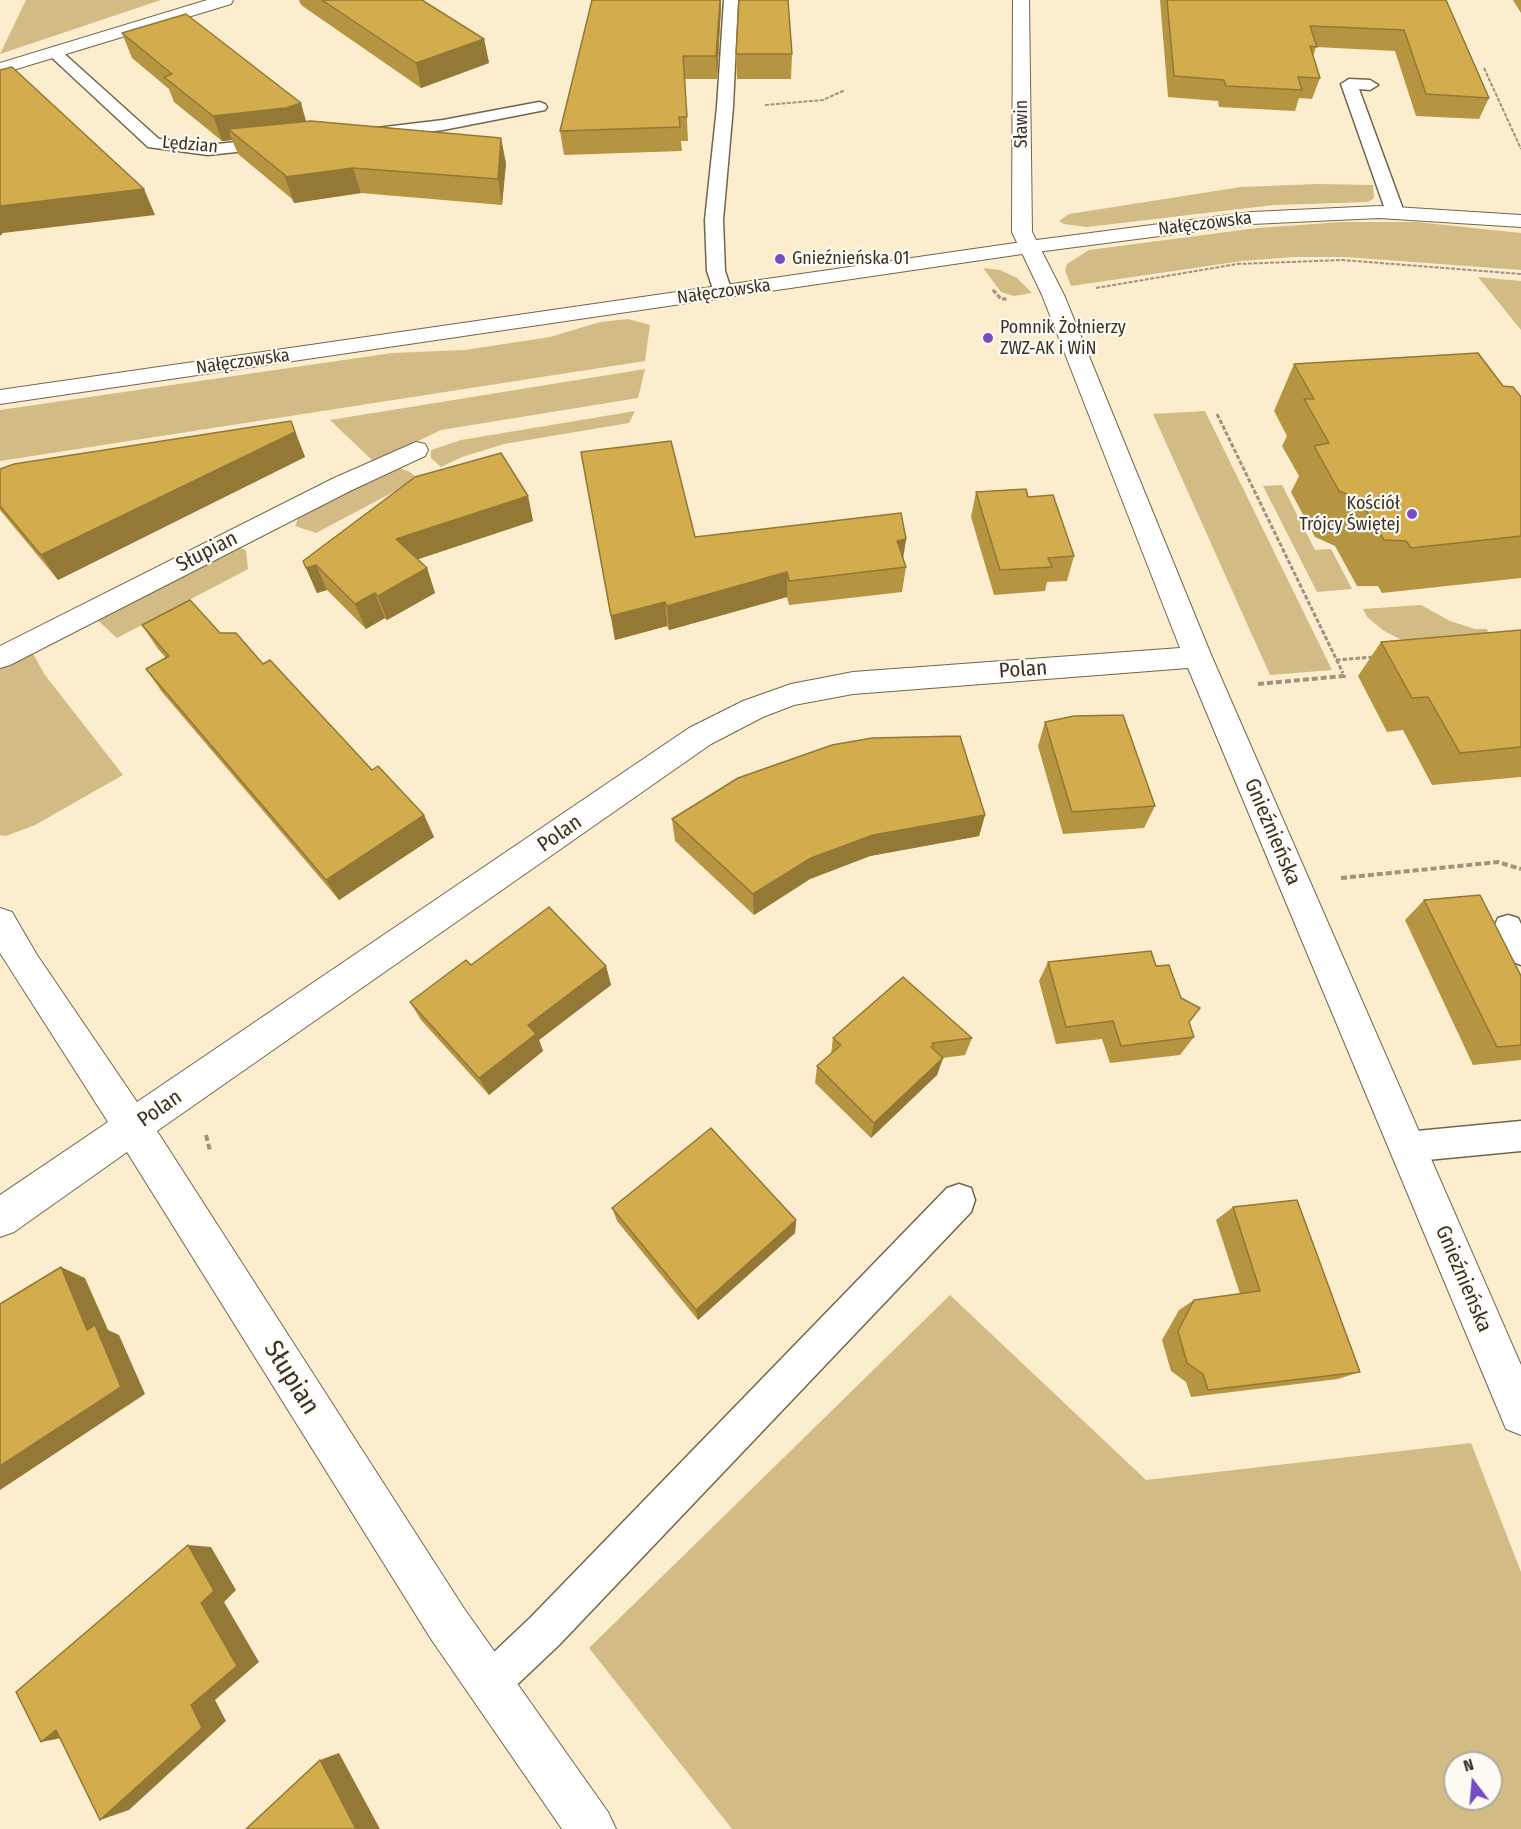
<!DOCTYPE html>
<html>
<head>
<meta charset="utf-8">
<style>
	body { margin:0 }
	#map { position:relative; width:1521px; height:1829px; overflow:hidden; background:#fbedce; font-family:"Fira Sans Condensed",sans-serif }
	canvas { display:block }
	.north { position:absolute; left:1443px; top:1751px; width:60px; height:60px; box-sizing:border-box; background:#fefbf5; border:2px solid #afaba3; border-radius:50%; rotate:344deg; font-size:16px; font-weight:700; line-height:24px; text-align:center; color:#393327 }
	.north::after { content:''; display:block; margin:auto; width:21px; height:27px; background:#794bc3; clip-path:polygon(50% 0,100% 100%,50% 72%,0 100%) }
</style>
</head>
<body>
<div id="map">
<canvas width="1521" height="1829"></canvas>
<div class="north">N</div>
</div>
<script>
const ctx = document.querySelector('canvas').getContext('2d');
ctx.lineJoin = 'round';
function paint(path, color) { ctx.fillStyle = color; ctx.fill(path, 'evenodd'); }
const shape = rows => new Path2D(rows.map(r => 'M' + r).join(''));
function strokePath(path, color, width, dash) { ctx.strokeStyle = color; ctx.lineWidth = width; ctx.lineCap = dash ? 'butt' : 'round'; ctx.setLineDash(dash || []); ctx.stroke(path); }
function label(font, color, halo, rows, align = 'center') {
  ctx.font = font + ' "Fira Sans Condensed",sans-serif'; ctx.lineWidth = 4.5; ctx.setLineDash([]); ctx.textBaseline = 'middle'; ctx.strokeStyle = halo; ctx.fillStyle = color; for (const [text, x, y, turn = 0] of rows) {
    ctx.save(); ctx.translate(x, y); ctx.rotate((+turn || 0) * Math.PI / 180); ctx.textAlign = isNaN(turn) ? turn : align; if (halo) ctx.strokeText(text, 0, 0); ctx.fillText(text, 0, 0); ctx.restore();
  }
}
paint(shape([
	[26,0,161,0,0,54],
	[1318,184,1373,185,1374,198,1368,202,1274,205,1087,227,1064,224,1059,221,1069,214,1241,187],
	[1342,222,1417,222,1521,233,1521,270,1345,257,1293,257,1242,261,1071,286,1065,270,1067,264,1089,250,1257,228],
	[983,268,1000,270,1017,278,1032,293,1014,296,1001,292],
	[1478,277,1521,281,1521,330],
	[628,319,650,325,645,361,0,461,0,410,392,353,465,350,550,337,600,322],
	[645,369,638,398,441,430,374,462,330,420],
	[635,411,629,423,504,444,462,457,441,467,431,458,431,450,461,440],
	[1205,411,1332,670,1270,675,1153,414],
	[397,467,410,472,418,479,316,533,295,526,300,514],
	[1282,485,1315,550,1331,549,1352,589,1317,592,1263,486],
	[236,547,246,550,248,569,117,638,95,618],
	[1421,605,1450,621,1475,629,1487,629,1492,642,1408,643,1384,631,1367,617,1363,609],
	[32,652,45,675,123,775,35,825,6,836,0,835,0,669],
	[950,1295,1146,1480,1471,1443,1521,1572,1521,1829,732,1829,589,1648],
	[1455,1763,1491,1763,1491,1799,1455,1799]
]), '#d2bb84');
const service = shape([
	[724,0,738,0,733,107,723,220,725,271,732,292,730,296,723,298,716,296,714,292,707,271,705,220,717,107,724,0],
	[54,47,59,49,159,139,208,145,274,138,282,143,274,148,208,155,148,147,49,55,46,52,54,47],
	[1349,79,1370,80,1378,85,1370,90,1359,89,1404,212,1401,216,1395,217,1389,216,1386,212,1341,84,1349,79],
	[539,102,545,104,547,107,545,110,443,130,368,139,360,134,368,129,443,120,539,102],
	[1508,915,1518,918,1521,924,1521,965,1511,961,1494,927,1498,918,1508,915],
	[1521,1121,1521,1151,1406,1162,1395,1158,1390,1147,1395,1136,1406,1132,1521,1121],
	[959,1184,971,1188,975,1200,971,1212,559,1645,503,1698,489,1704,475,1698,469,1684,475,1670,531,1617,947,1188,959,1184]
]);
const minor = shape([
	[207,0,233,0,231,4,0,74,0,63,207,0],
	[1013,0,1029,0,1032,232,1064,295,1212,657,1521,1365,1521,1435,1506,1429,1188,668,853,694,794,705,763,717,711,744,157,1131,463,1607,608,1812,616,1829,562,1829,431,1639,127,1152,14,1232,0,1237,0,1195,108,1122,0,953,0,908,12,912,37,955,137,1102,689,728,743,701,791,684,853,672,1180,648,1042,295,1012,232,1013,0],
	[416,442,425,444,428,450,425,456,352,490,10,665,0,668,0,646,334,478,416,442]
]);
const secondary = shape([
	[1379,206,1521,215,1521,227,1379,218,1252,224,1029,253,0,404,0,390,1029,241,1252,212,1379,206]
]);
strokePath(service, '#72664a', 3);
strokePath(minor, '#72664a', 2);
strokePath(secondary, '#72664a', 2);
strokePath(shape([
	[1484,68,1521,149],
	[765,105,823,100,845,90],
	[1096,288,1237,264,1342,260,1521,274],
	[993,290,995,292]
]), '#9e937e', 2, [4, 1.5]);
strokePath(shape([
	[993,290,1001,299,1008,299],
	[1217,414,1343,673],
	[1336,660,1374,657]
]), '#9e937e', 3, [4.5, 2]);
strokePath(shape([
	[1258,684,1344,676,1342,672],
	[1341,878,1498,862,1521,869],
	[206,1135,210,1151]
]), '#9e937e', 4, [6, 3]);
paint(service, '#fff');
paint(minor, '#fff');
paint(secondary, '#fff');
paint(shape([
	[299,0,422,0,484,39,489,63,421,88,301,5],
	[720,0,721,0,721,7,717,79,685,79,688,141,681,141,682,151,564,155,560,131],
	[1160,0,1446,0,1489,98,1479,119,1416,116,1395,51,1316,47,1313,57,1320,78,1312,99,1299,98,1295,111,1219,107,1218,101,1168,97],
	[1513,0,1521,0,1521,13],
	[122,33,306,121,506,163,502,205,361,193,294,203,292,199,238,154,232,140,222,141,174,102,169,89,132,58],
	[736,54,792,54,791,79,737,79],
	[1294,364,1503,386,1521,397,1521,578,1382,593,1378,586,1357,586,1335,546,1315,537,1291,492,1299,476,1282,446,1287,436,1274,411],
	[291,421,305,457,58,580,0,510,0,469],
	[581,452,695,537,906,539,903,559,906,567,902,592,789,605,787,597,669,630,667,626,615,640],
	[976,492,1028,497,1074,556,1067,581,1047,582,1045,591,994,595,971,517],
	[528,496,533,521,418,559,427,568,435,593,387,620,385,618,366,629,327,590,317,593,303,561],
	[142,625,220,633,263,664,372,770,424,815,434,837,339,900,162,692,146,669,166,658,158,649],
	[1521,630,1521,777,1432,785,1403,730,1387,732,1358,676,1381,642],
	[1045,722,1155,806,1144,828,1063,834,1038,746],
	[985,815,979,836,870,856,810,879,754,915,675,841,672,819],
	[1424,900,1521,976,1521,1060,1473,1065,1405,920],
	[1048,962,1156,966,1189,1023,1194,1037,1180,1055,1110,1063,1102,1039,1056,1044,1039,981],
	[606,966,611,985,539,1040,543,1051,489,1095,421,1020,410,1002],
	[833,1038,972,1038,965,1055,943,1058,937,1075,871,1138,815,1083,817,1066,831,1054],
	[1233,1207,1360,1372,1338,1379,1191,1397,1186,1382,1171,1371,1162,1340,1179,1310,1194,1300,1240,1294,1216,1220],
	[612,1208,796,1220,795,1233,698,1320,617,1221]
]), '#b59442');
paint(shape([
	[720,0,721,0,721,7,717,79,716,56],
	[484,39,489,63,421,88,416,63],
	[301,103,308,128,228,129,232,140,222,141,213,116],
	[501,138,506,163,502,205,498,179],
	[353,168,361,193,294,203,285,177],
	[144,189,155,215,3,233,0,236,0,206],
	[291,421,305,457,58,580,41,555],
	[528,496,533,521,404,564,396,539],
	[906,539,902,564,897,541],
	[316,565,327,590,317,593,306,568],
	[427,568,435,593,387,620,378,596],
	[787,572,787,597,669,630,667,606],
	[375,593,385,618,366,629,355,604],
	[665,602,667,626,615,640,611,616],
	[424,815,434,837,339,900,326,880],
	[985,815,979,836,870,856,810,879,754,915,753,894,811,858,873,835],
	[606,966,611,985,539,1040,543,1051,489,1095,479,1078,528,1025],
	[943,1058,937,1075,871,1138,874,1123],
	[796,1220,795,1233,698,1320,696,1310],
	[61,1267,85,1278,108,1330,119,1335,145,1394,0,1490,0,1466,87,1330],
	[188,1545,211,1547,236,1590,224,1602,259,1662,215,1700,226,1721,129,1810,100,1820,191,1705,201,1603],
	[56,1730,72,1736,41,1742],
	[339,1753,380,1829,356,1829,320,1760]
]), '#937836');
const building = shape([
	[322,0,422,0,484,39,416,63,322,0],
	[592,0,720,0,716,56,683,56,687,117,679,117,680,127,560,131,592,0],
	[739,0,788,0,792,54,736,54,739,0],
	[1167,0,1446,0,1489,98,1426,94,1404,30,1310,26,1317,47,1310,46,1320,78,1298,77,1302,90,1226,86,1224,80,1174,76,1167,0],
	[186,14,301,103,286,108,213,116,164,77,172,74,122,33,186,14],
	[12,67,144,189,0,206,0,70,12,67],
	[311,121,501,138,498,179,353,168,285,177,285,175,228,129,311,121],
	[1478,353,1503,386,1513,387,1521,397,1521,536,1411,548,1406,541,1384,540,1360,500,1339,491,1314,446,1329,443,1304,399,1314,399,1294,364,1478,353],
	[291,421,295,432,41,555,0,506,0,469,14,464,291,421],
	[671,441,695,537,901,513,906,539,897,541,906,567,789,581,787,572,667,606,665,602,611,616,581,452,671,441],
	[501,453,528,496,396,539,427,568,378,596,375,593,355,604,316,565,306,568,303,561,415,477,501,453],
	[1026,489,1028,497,1053,495,1074,556,1048,558,1052,567,1000,570,976,492,1026,489],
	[190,600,220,633,236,633,263,664,270,660,372,770,378,766,424,815,326,880,146,669,169,656,142,625,190,600],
	[1521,630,1521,747,1460,753,1428,697,1412,698,1381,642,1521,630],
	[1123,715,1155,806,1072,812,1045,722,1074,716,1123,715],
	[960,736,985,815,873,835,811,858,753,894,672,819,738,778,832,745,872,738,960,736],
	[1480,895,1521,976,1521,1045,1497,1047,1424,900,1480,895],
	[549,907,606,966,528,1025,536,1034,479,1078,410,1002,466,960,471,965,549,907],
	[1151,951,1156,966,1169,965,1181,998,1200,1008,1189,1022,1194,1037,1121,1046,1113,1021,1066,1027,1048,962,1151,951],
	[903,977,972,1038,932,1043,934,1045,931,1047,943,1058,874,1123,817,1066,841,1045,833,1038,903,977],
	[711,1128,796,1220,696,1310,612,1208,711,1128],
	[1297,1200,1360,1372,1208,1390,1203,1374,1187,1363,1178,1331,1194,1300,1260,1291,1233,1207,1297,1200],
	[61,1267,87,1330,95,1325,121,1387,0,1466,0,1304,61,1267],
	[188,1545,214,1591,201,1603,237,1666,191,1705,202,1728,100,1820,56,1730,41,1742,16,1692,188,1545],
	[320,1760,356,1829,246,1829,320,1760]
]);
paint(building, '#d2ac4d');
strokePath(building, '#937836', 1.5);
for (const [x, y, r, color] of [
	[780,259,6,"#794bc3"],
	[988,338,6,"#794bc3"],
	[1412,514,6,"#794bc3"]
]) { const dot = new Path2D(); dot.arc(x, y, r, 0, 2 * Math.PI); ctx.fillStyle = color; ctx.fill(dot); strokePath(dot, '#fefbf5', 2); }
label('18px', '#393327', '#fefbf5', [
	["Sławin",1022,124,-90],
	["Lędzian",190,145,5],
	["Nałęczowska",1205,224,-7],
	["Nałęczowska",724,292,-8],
	["Nałęczowska",243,362,-8]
]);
label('18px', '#393327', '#fefbf5', [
	["Gnieźnieńska 01",792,259],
	["Pomnik Żołnierzy",1000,328],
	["ZWZ-AK i WiN",1000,349],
	["Kościół",1400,504,"right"],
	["Trójcy Świętej",1400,525,"right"]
], 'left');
label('21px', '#393327', '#fefbf5', [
	["Słupian",207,552,-27],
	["Polan",1023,670,-4],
	["Gnieźnieńska",1272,832,67],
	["Polan",560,834,-35],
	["Polan",160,1109,-35],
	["Gnieźnieńska",1463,1279,67]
]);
label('26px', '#393327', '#fefbf5', [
	["Słupian",291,1378,58]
]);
</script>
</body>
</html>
